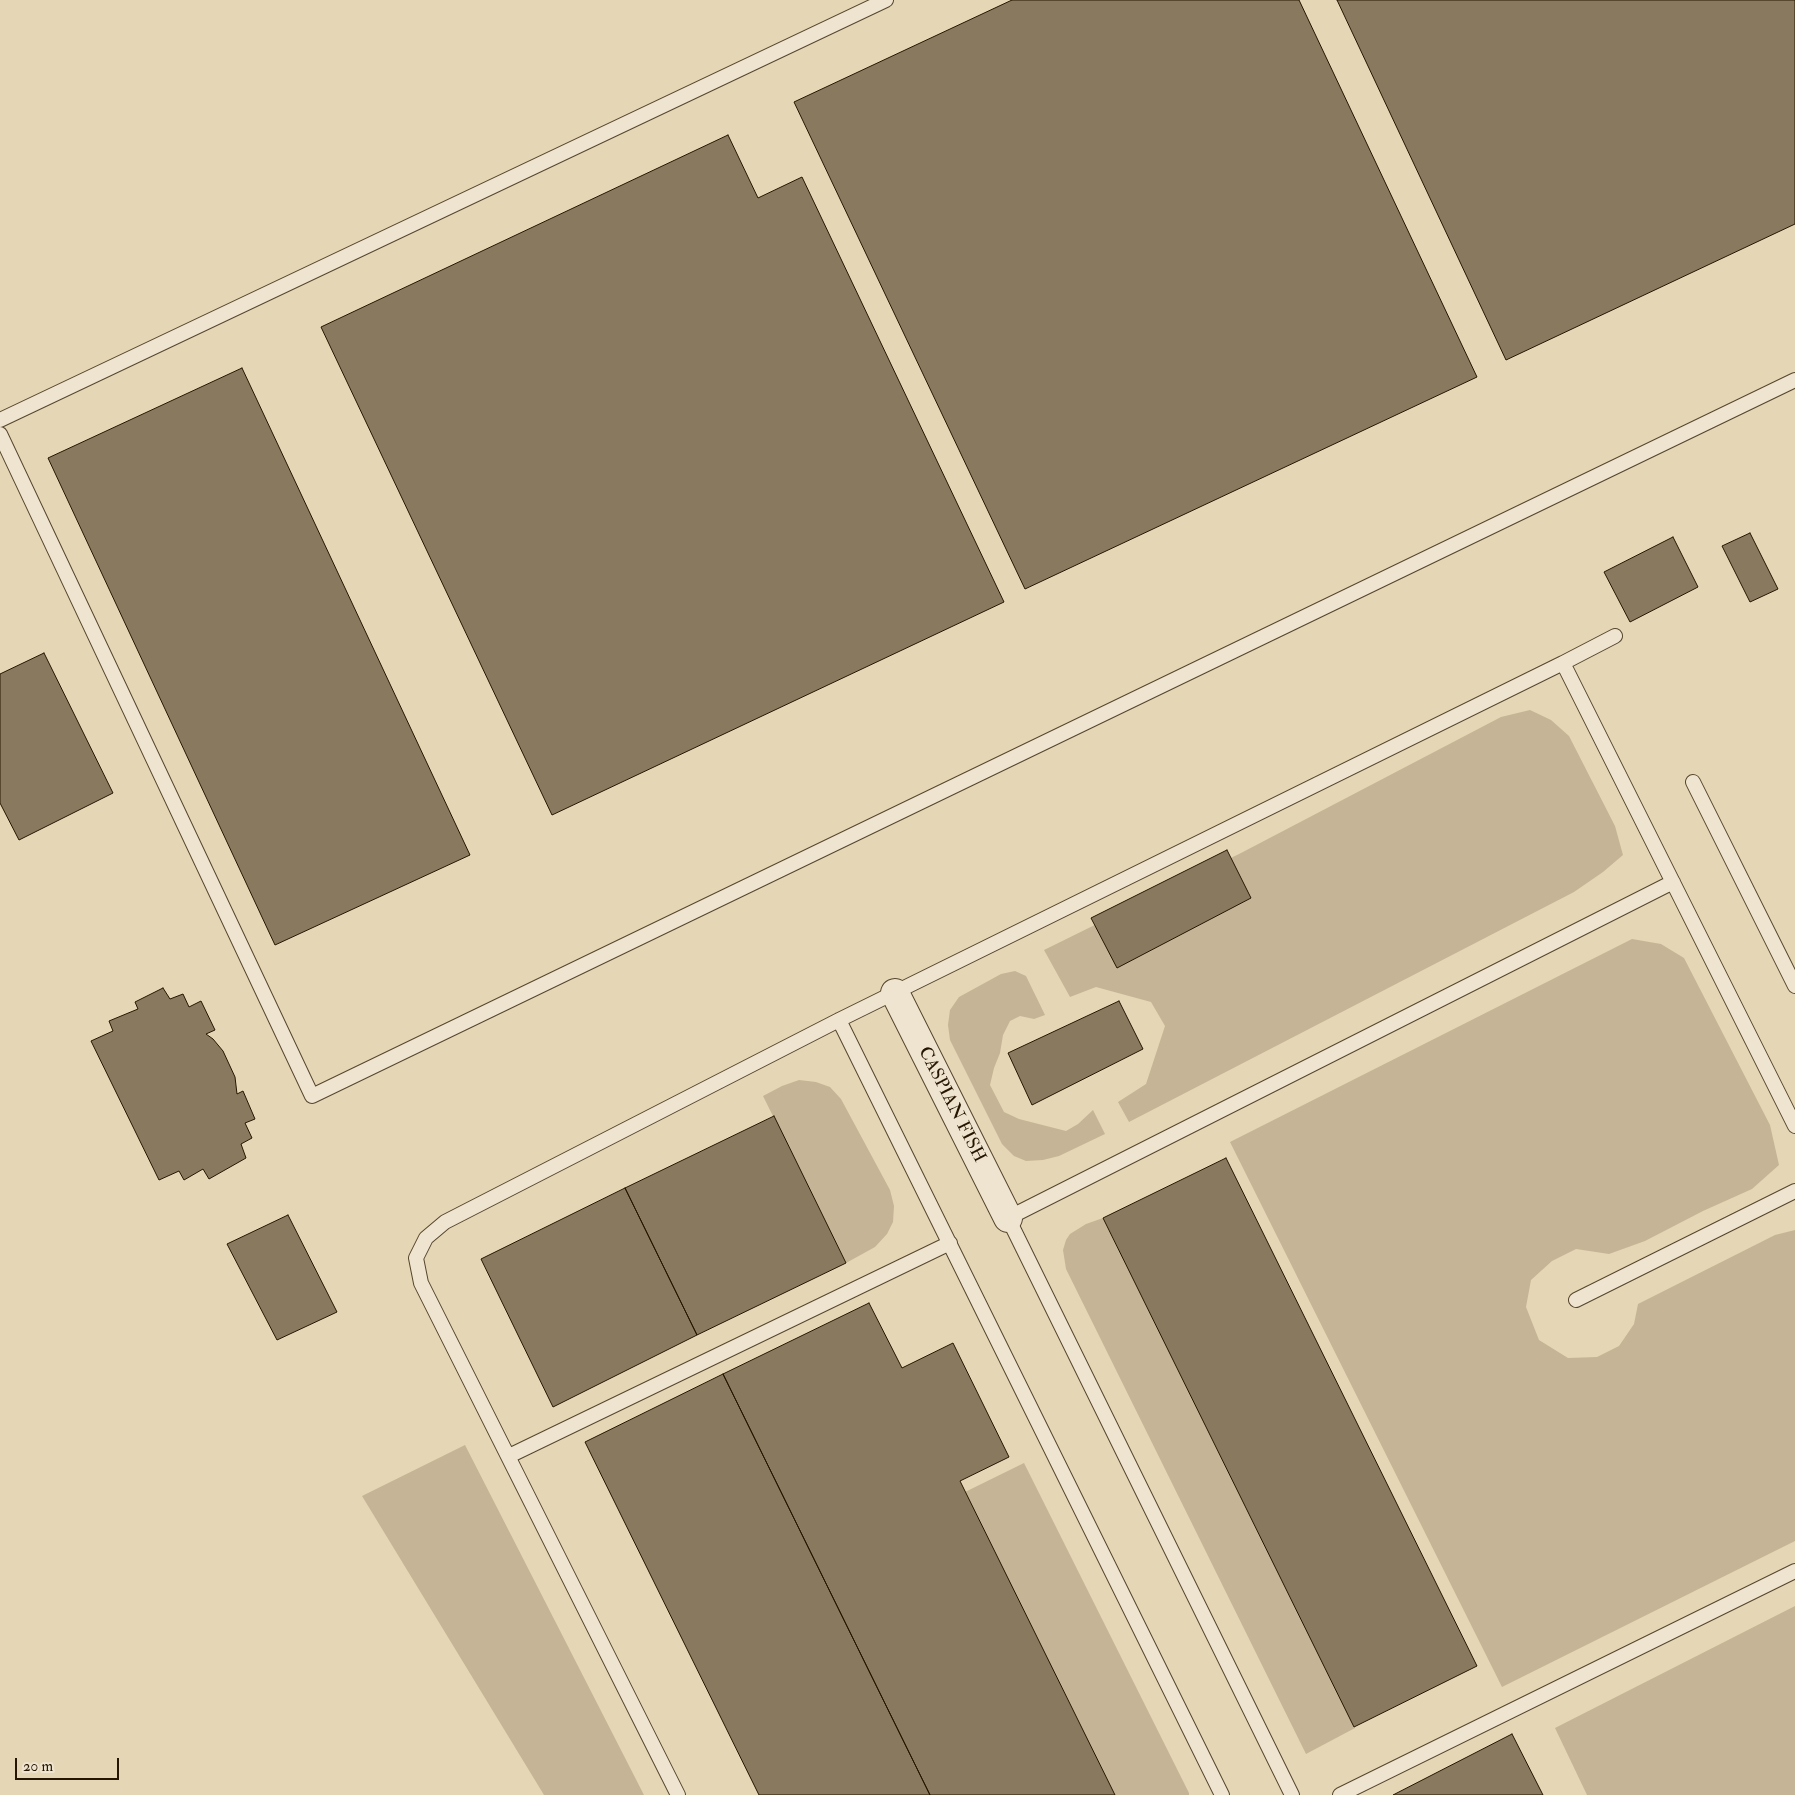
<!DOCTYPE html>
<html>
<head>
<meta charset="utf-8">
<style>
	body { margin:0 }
	#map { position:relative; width:1795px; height:1795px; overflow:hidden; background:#e5d6b5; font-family:"IM FELL Double Pica",serif }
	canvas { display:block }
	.scale { position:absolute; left:15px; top:1758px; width:104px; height:22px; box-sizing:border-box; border:2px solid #261601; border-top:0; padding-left:6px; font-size:15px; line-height:18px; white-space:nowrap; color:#261601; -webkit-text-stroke:4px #eee4cf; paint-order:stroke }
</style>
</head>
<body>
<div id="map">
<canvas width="1795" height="1795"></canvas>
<div class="scale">20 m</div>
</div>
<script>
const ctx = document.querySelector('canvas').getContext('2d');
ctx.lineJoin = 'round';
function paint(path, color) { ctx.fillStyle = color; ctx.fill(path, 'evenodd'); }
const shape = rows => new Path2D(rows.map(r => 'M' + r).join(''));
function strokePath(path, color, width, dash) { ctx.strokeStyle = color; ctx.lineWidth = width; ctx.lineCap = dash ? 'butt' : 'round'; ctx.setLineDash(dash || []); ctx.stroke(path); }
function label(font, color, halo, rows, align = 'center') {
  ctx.font = font + ' "IM FELL Double Pica",serif'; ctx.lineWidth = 5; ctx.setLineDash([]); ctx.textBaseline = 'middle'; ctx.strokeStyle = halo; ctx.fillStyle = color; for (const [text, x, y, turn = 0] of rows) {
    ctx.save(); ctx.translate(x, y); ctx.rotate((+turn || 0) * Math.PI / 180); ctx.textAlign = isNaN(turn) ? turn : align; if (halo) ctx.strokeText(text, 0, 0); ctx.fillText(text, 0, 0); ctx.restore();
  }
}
paint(shape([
	[1530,710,1551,720,1569,736,1615,826,1623,855,1603,872,1574,892,1129,1122,1118,1102,1146,1084,1165,1026,1151,1002,1096,987,1070,997,1044,950,1241,853,1501,717],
	[1632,939,1661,944,1684,958,1770,1125,1779,1165,1752,1189,1703,1211,1645,1241,1609,1254,1576,1249,1552,1261,1531,1280,1526,1307,1539,1340,1568,1358,1597,1357,1619,1346,1634,1324,1638,1304,1775,1235,1795,1230,1795,1541,1502,1687,1230,1142],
	[1015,971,1026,976,1045,1015,1034,1019,1020,1016,1010,1021,1003,1035,1000,1053,994,1068,990,1085,1004,1112,1019,1119,1066,1131,1078,1124,1093,1110,1105,1134,1059,1156,1043,1160,1026,1161,1014,1156,1002,1144,950,1040,948,1025,950,1010,959,997,1001,974],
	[799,1080,816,1082,830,1087,841,1099,890,1190,894,1206,893,1222,887,1234,875,1247,846,1263,763,1096,782,1086],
	[1103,1218,1355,1728,1306,1754,1066,1269,1063,1250,1066,1240,1070,1234,1086,1224],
	[465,1445,644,1795,544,1795,362,1496],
	[1024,1463,1189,1793,1189,1795,1115,1795,965,1492],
	[1795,1606,1795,1795,1587,1795,1555,1728]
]), '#c5b596');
const building = shape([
	[1012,0,1299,0,1477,377,1025,589,794,102,1012,0],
	[1337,0,1795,0,1795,224,1506,360,1337,0],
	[728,135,758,198,802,177,1004,602,552,815,321,327,728,135],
	[242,368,470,855,275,945,48,458,242,368],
	[1750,533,1778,589,1750,602,1722,546,1750,533],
	[1673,537,1698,587,1630,622,1604,572,1673,537],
	[44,653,113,793,19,840,0,803,0,674,44,653],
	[1227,850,1251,898,1117,968,1091,918,1227,850],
	[163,988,170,999,183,994,189,1007,201,1001,215,1030,206,1034,213,1039,223,1051,235,1077,237,1094,243,1091,255,1119,245,1123,252,1138,241,1144,246,1158,209,1179,203,1169,184,1180,179,1171,159,1180,91,1041,113,1031,109,1021,138,1009,135,1002,163,988],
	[1119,1001,1143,1049,1032,1105,1008,1053,1119,1001],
	[774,1116,846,1263,697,1335,625,1188,774,1116],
	[1226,1158,1477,1666,1354,1727,1103,1218,1226,1158],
	[625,1188,697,1335,553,1407,481,1259,625,1188],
	[288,1215,337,1312,277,1340,227,1244,288,1215],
	[869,1303,902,1368,953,1343,1009,1457,960,1481,1115,1795,930,1795,723,1374,869,1303],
	[723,1374,930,1795,759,1795,585,1442,723,1374],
	[1512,1734,1543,1795,1393,1795,1512,1734]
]);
paint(building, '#897a5f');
strokePath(building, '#261601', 1);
const service = shape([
	[0,420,886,0],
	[0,434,312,1096,1795,380],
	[1563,663,1615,636],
	[1693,782,1795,986],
	[839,1020,1222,1795],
	[1576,1300,1795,1191],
	[509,1456,950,1243],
	[678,1795,421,1283,416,1258,426,1238,445,1222,839,1020,1563,663,1795,1126],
	[1292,1795,1008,1218,1673,882],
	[1340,1795,1795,1571]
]);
const minor = shape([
	[895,993,1008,1218]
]);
strokePath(service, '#56462e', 16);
strokePath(minor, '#56462e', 30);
strokePath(service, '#eee4cf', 14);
strokePath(minor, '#eee4cf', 28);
label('18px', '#261601', '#eee4cf', [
	["CASPIAN FISH",951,1105,63]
]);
</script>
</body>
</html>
